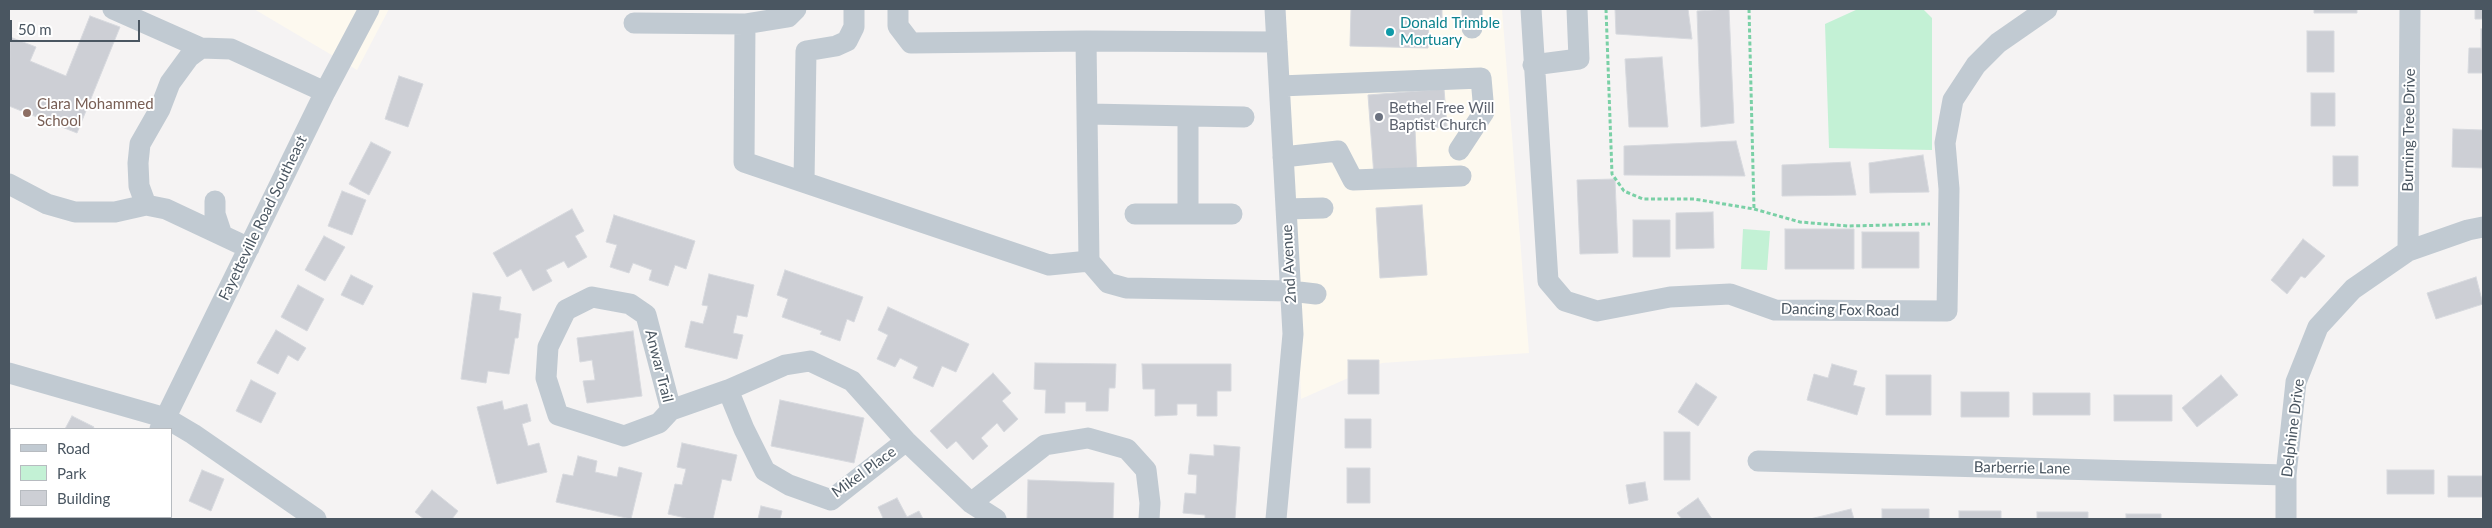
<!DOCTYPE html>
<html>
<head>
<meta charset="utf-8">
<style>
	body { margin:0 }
	#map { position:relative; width:2492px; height:528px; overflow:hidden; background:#f5f3f3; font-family:Lato,sans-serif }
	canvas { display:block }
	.frame { position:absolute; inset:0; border:10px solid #4a5661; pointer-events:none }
	.legend { position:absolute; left:10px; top:428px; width:162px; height:90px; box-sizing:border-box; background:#fff; border:1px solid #b7bbc0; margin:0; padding:6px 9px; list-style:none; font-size:15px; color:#4a5661 }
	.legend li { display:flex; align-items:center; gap:10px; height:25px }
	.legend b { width:25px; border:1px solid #b7bbc0 }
	.scale { position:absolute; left:10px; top:20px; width:130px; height:22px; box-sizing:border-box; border:2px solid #4a5661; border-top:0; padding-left:6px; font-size:15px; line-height:18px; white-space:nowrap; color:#4a5661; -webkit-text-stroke:4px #fff; paint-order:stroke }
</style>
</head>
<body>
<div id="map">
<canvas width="2492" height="528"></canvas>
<div class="frame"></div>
<ul class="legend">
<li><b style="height:6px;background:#c1cad2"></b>Road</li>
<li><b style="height:14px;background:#c3f1d5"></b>Park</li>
<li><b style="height:14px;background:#cdcfd5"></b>Building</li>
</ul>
<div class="scale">50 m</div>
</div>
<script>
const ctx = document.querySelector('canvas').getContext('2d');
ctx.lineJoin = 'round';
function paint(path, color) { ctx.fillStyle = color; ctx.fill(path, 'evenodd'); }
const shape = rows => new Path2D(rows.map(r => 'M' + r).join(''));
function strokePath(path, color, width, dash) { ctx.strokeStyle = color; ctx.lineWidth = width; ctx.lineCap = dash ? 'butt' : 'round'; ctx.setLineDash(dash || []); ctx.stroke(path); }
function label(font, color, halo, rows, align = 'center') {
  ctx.font = font + ' Lato,sans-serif'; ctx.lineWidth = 4; ctx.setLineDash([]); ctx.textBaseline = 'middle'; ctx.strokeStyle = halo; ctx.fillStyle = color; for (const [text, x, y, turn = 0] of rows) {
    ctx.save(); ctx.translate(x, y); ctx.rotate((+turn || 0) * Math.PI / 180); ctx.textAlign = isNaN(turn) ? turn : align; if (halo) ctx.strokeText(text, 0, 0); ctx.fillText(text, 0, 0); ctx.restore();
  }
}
paint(shape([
	[254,9,389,9,357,70],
	[1286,9,1502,9,1529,353,1382,363,1301,399]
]), '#fdf9ef');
paint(shape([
	[1858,9,1923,9,1932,18,1932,150,1829,148,1825,24],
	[1743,229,1770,231,1767,270,1741,269]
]), '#c3f1d5');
const building = shape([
	[1351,9,1442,9,1442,18,1429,17,1428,48,1350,46,1351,9],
	[1615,9,1688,9,1692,39,1616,34,1615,9],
	[1729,9,1734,123,1701,127,1697,11,1729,9],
	[2314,9,2357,9,2357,13,2314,13,2314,9],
	[2475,9,2483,9,2483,19,2475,19,2475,9],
	[90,16,120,27,77,133,9,106,10,37,36,47,30,61,66,76,90,16],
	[2481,29,2483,29,2483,73,2468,73,2469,48,2481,48,2481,29],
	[2307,31,2334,31,2334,72,2307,72,2307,31],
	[1662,57,1668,127,1629,127,1625,59,1662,57],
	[399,76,423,84,408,127,385,119,399,76],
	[1444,89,1447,127,1415,129,1417,174,1374,176,1368,95,1444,89],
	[2311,93,2335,93,2335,126,2311,126,2311,93],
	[2453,129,2483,130,2483,168,2452,167,2453,129],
	[1736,141,1745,176,1624,175,1624,146,1736,141],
	[371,142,391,152,369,195,349,184,371,142],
	[1923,155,1929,192,1870,193,1869,163,1923,155],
	[2333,156,2358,156,2358,186,2333,186,2333,156],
	[1850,162,1856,195,1782,196,1782,165,1850,162],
	[1615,179,1618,253,1580,254,1577,180,1615,179],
	[342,191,366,200,352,235,328,226,342,191],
	[1422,205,1427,275,1380,278,1376,208,1422,205],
	[572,209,584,231,575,236,587,257,568,268,564,261,546,270,552,281,533,291,521,269,507,277,493,253,572,209],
	[1713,212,1714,248,1676,249,1676,213,1713,212],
	[614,215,695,241,686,269,675,265,668,286,649,280,652,270,633,263,629,273,610,267,617,245,606,242,614,215],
	[1633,220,1670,220,1670,257,1633,257,1633,220],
	[1785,229,1854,229,1854,269,1785,269,1785,229],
	[1862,232,1919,232,1919,268,1862,268,1862,232],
	[324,236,345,247,325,281,305,270,324,236],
	[2303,239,2325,256,2305,278,2301,276,2287,294,2271,280,2303,239],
	[785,270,863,297,854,322,847,319,840,341,820,334,822,331,782,317,788,299,777,295,785,270],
	[709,274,754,285,747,317,737,315,733,333,743,335,737,359,685,347,691,321,703,324,708,306,702,305,709,274],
	[351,275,373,286,363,305,341,295,351,275],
	[2476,277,2483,304,2436,319,2427,293,2476,277],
	[298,285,324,299,307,331,281,317,298,285],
	[473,293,501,297,499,310,521,314,518,338,515,338,509,374,488,371,486,383,461,379,473,293],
	[888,307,969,344,956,372,942,366,933,387,913,378,918,367,900,358,895,367,877,359,888,335,878,330,888,307],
	[276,330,306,348,298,361,288,355,278,374,257,363,276,330],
	[633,331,642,396,587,403,583,381,595,380,592,360,580,362,577,338,633,331],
	[1348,360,1379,360,1379,394,1348,394,1348,360],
	[1035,363,1116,364,1115,388,1109,388,1108,411,1086,411,1086,402,1065,402,1065,413,1045,413,1046,390,1034,389,1035,363],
	[1142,364,1231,364,1231,391,1217,391,1217,416,1197,416,1197,404,1177,404,1177,415,1155,416,1155,389,1143,389,1142,364],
	[1832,364,1857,371,1853,385,1865,388,1857,415,1807,400,1814,374,1828,378,1832,364],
	[993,373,1011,393,1002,401,1018,419,1004,432,997,423,981,438,988,446,973,460,956,441,947,449,930,431,993,373],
	[1886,375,1931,375,1931,415,1886,415,1886,375],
	[2221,375,2238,395,2197,427,2182,408,2221,375],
	[251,380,276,393,261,423,236,411,251,380],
	[1696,383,1717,397,1698,426,1678,412,1696,383],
	[1961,392,2009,392,2009,417,1961,417,1961,392],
	[2033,393,2090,393,2090,415,2033,415,2033,393],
	[2114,395,2172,395,2172,421,2114,421,2114,395],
	[780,400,864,418,854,463,771,446,780,400],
	[502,401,504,410,527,404,531,421,522,424,528,446,539,443,547,472,497,484,477,407,502,401],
	[72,416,94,427,93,429,65,429,72,416],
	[1345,419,1371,419,1371,448,1345,448,1345,419],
	[1664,432,1690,432,1690,480,1664,480,1664,432],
	[682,443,737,455,731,481,722,479,713,519,690,519,668,514,675,484,682,485,686,469,677,467,682,443],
	[1214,445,1240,447,1235,519,1205,519,1205,515,1183,513,1185,493,1196,494,1197,475,1188,474,1190,454,1214,456,1214,445],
	[578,456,597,461,595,472,617,477,619,467,642,473,631,519,556,502,563,474,573,476,578,456],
	[1347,468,1370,468,1370,503,1347,503,1347,468],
	[202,470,224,479,211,511,189,501,202,470],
	[2387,470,2434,470,2434,494,2387,494,2387,470],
	[2448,476,2483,476,2483,497,2448,497,2448,476],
	[1028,480,1114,483,1113,519,1027,519,1028,480],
	[1645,482,1648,500,1629,504,1626,485,1645,482],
	[432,490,458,511,452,519,424,519,415,512,432,490],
	[897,498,907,517,919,511,923,519,880,519,883,518,878,507,897,498],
	[1698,498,1712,519,1682,519,1677,513,1698,498],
	[761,506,782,511,780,519,758,519,761,506],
	[1851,509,1854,519,1810,519,1851,509],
	[1882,509,1929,509,1929,519,1882,519,1882,509],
	[1959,511,2001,511,2001,519,1959,519,1959,511],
	[2037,512,2088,512,2088,519,2037,519,2037,512],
	[2126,514,2161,514,2161,519,2126,519,2126,514],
	[22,517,44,517,48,518,21,519,22,517]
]);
paint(building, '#cdcfd5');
strokePath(building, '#d7d9de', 1);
strokePath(shape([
	[1606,9,1612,174,1624,191,1643,199,1694,199,1754,209,1800,222,1848,226,1930,224],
	[1749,9,1754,209]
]), '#7ad0a6', 3, [4, 2.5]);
strokePath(shape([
	[113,9,201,48,231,49,325,92],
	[796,9,788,17,745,24,744,162,1049,265,1089,261],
	[898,9,898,26,911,43,1086,41],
	[1275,9,1293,334,1276,519],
	[1472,9,1472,28],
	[1531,9,1548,281,1565,301,1597,311,1670,297,1730,294,1775,310,1947,311,1949,189,1945,143,1953,100,1976,65,1998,43,2047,9],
	[634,23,745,24],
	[1277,42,1086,41,1089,261,1108,283,1126,288,1290,291,1316,294],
	[1533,65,1579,59,1577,9],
	[1280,86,1481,78,1484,112,1459,150],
	[1088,114,1244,117],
	[1283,157,1338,151,1353,180,1461,176],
	[804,182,806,51,836,46,847,41,854,27,854,9],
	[9,184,47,204,75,212,115,212,146,205,166,209,249,248],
	[215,201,215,214,222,235],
	[146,205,139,186,138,163,140,144,160,109,170,83,189,57,201,48],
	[1286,209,1323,208],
	[1135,214,1232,214],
	[1188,214,1188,116],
	[2408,251,2410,9],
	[9,373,166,418,193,434,316,519],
	[728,390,744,429,765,471,789,485,831,500,906,441],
	[671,410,646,315,630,304,592,297,566,310,548,347,546,378,558,415,624,436,659,423,671,410,728,390,785,365,810,361,852,381,906,441,971,503,996,519],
	[160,429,325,92,369,9],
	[1758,461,2286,475],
	[971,503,1045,445,1088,438,1127,449,1146,470,1150,503,1149,519],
	[116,519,117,517],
	[2286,519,2286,475,2296,382,2318,327,2353,289,2408,251,2468,230,2483,227]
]), '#c1cad2', 21);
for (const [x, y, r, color] of [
	[1390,32,5,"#0f9aa8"],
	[27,113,5,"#8d6e63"],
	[1379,117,5,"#6b7280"]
]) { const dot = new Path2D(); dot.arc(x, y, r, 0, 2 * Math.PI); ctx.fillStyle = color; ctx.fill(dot); strokePath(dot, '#fff', 2); }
label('15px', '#0d838f', '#fff', [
	["Donald Trimble",1400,23],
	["Mortuary",1400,40]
], 'left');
label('15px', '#785e54', '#fff', [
	["Clara Mohammed",37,104],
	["School",37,121]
], 'left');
label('15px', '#5b616d', '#fff', [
	["Bethel Free Will",1389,108],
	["Baptist Church",1389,125]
], 'left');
label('15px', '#4a5661', '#fff', [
	["Burning Tree Drive",2409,130,-89],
	["Fayetteville Road Southeast",263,218,-64],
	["2nd Avenue",1289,264,-93],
	["Dancing Fox Road",1840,310,1],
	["Anwar Trail",659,366,76],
	["Delphine Drive",2293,428,-83],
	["Barberrie Lane",2022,468,1],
	["Mikel Place",864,472,-36]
]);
</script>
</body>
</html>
